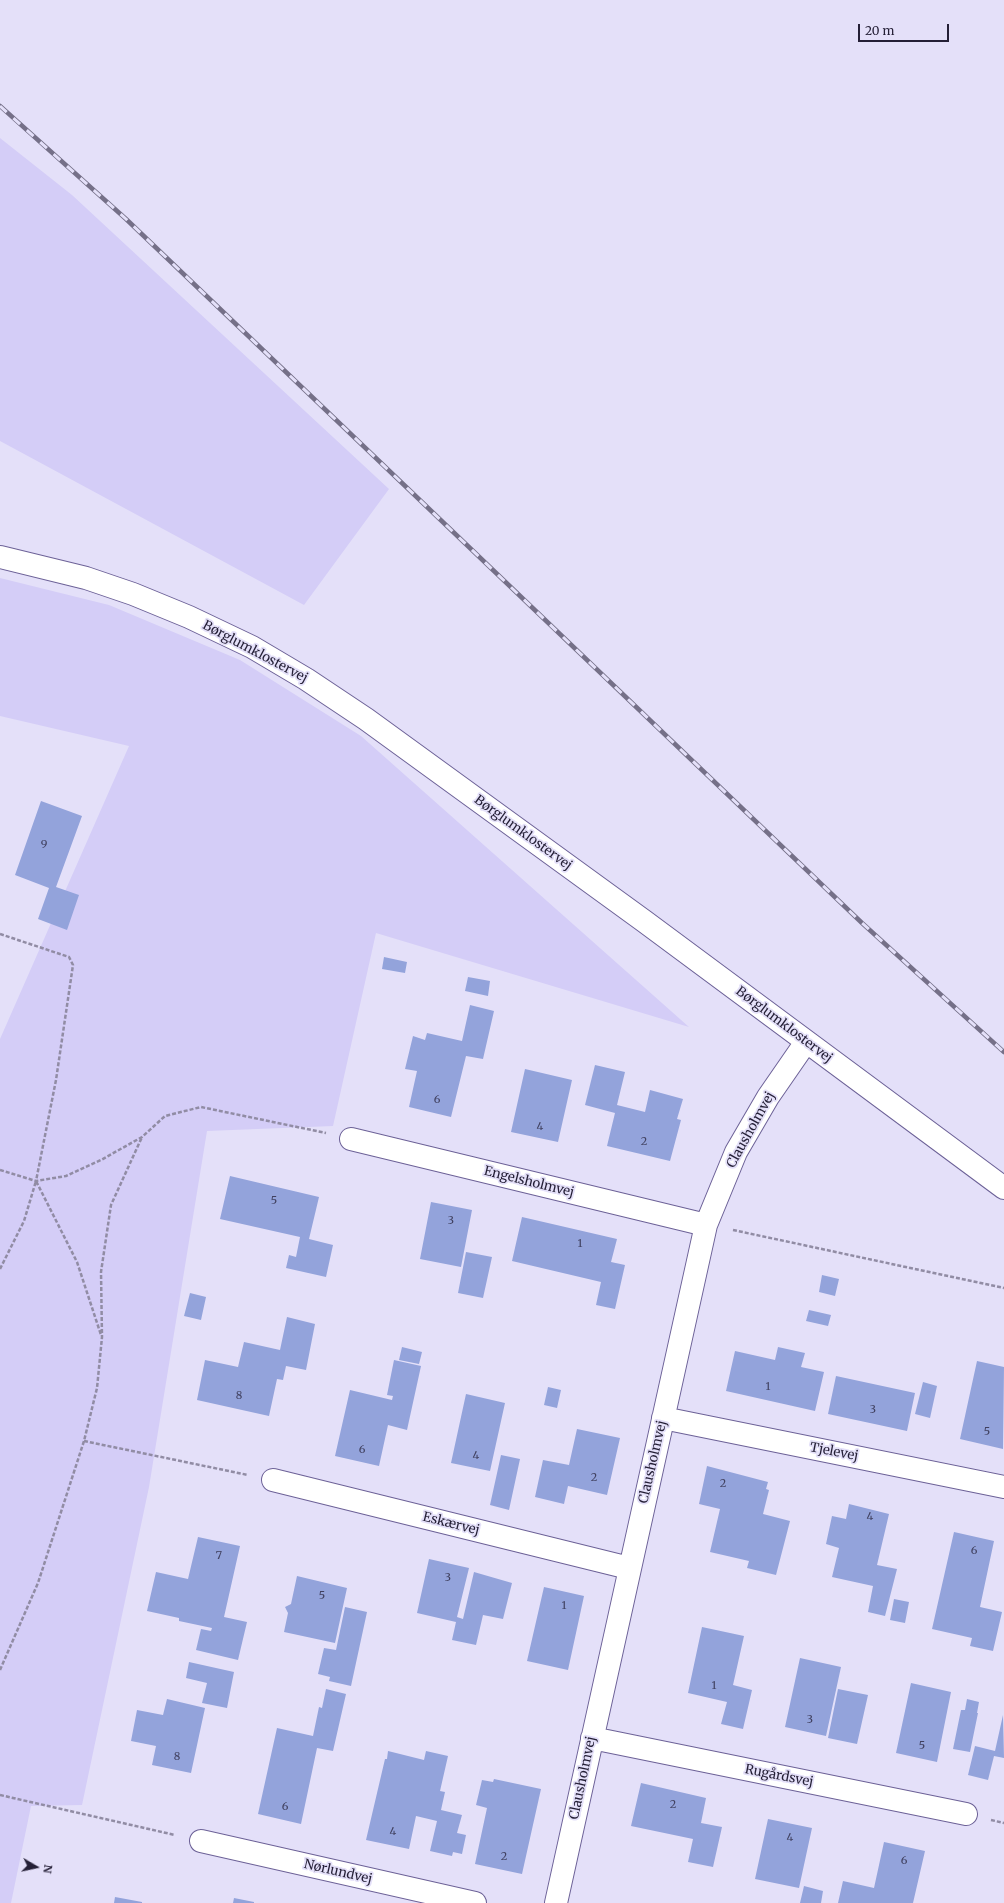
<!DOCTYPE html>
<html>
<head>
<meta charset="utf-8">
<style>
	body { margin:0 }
	#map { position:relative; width:1004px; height:1903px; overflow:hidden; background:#e4e0f9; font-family:Merriweather,serif }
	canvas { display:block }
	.north { position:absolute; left:16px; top:1847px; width:40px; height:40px; -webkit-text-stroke:3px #e4e0f9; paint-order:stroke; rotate:99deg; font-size:11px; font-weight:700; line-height:16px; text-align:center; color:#241f36 }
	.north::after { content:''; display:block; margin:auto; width:14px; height:18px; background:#241f36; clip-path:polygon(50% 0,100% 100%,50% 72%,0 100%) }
	.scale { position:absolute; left:858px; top:24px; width:91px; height:18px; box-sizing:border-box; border:2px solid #241f36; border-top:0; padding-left:5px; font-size:12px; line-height:14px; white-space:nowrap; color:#241f36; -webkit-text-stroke:3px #e4e0f9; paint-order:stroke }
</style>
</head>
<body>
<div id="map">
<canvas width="1004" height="1903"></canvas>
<div class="north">N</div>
<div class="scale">20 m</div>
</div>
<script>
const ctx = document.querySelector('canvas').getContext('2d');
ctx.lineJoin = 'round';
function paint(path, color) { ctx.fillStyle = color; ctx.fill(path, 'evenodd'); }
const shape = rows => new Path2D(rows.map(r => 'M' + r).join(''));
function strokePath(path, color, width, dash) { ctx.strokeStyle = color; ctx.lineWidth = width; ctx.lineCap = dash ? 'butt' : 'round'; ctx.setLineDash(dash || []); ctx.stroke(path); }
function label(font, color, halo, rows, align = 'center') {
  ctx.font = font + ' Merriweather,serif'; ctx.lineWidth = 3.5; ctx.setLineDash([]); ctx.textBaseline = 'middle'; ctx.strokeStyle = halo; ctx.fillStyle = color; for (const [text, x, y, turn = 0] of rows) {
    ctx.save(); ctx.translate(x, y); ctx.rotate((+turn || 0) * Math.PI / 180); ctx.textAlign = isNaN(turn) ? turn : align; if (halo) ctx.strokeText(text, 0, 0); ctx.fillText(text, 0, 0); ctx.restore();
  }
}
paint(shape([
	[0,138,72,195,389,489,304,605,0,441],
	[0,578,109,605,240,660,361,736,689,1027,376,933,333,1126,207,1131,149,1487,82,1805,31,1806,11,1903,0,1903,0,1039,129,746,0,716]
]), '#d4cdf7');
paint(shape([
	[41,801,82,816,56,887,79,895,67,930,38,919,49,888,15,875],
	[384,957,407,962,405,973,382,969],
	[468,977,490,981,488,996,465,991],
	[470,1005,494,1011,483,1059,466,1056,451,1117,409,1107,417,1071,405,1069,413,1036,425,1040,427,1033,462,1041],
	[595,1065,625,1072,617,1105,645,1112,650,1090,683,1099,677,1119,681,1120,670,1161,607,1146,615,1113,585,1105],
	[525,1069,572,1080,558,1142,511,1132],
	[230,1176,319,1197,309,1239,333,1245,326,1277,286,1268,289,1255,296,1257,300,1237,220,1219],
	[431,1202,472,1210,461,1267,420,1259],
	[522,1217,617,1239,611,1262,625,1265,615,1309,596,1305,601,1282,512,1261],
	[466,1252,492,1257,483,1298,458,1293],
	[822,1275,839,1279,835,1296,819,1292],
	[190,1293,206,1297,201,1320,184,1316],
	[809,1310,831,1315,828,1326,806,1321],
	[287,1317,315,1324,306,1370,286,1366,283,1380,277,1379,269,1416,197,1400,205,1360,238,1367,244,1342,280,1350],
	[402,1347,422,1352,419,1364,399,1360],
	[778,1347,805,1353,801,1367,824,1372,815,1411,726,1391,735,1351,775,1360],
	[394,1360,421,1366,407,1430,388,1425,379,1466,335,1456,350,1390,392,1400,393,1396,387,1395],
	[977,1361,1004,1367,1003,1449,960,1439],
	[836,1376,915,1393,907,1431,828,1414],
	[923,1382,937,1386,930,1418,915,1414],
	[548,1387,561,1390,557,1408,544,1405],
	[466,1394,505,1403,490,1471,451,1463],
	[577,1429,620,1438,607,1495,568,1486,564,1504,535,1497,543,1460,569,1465],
	[501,1455,520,1459,509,1510,490,1505],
	[707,1466,768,1482,766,1489,769,1490,763,1514,790,1521,776,1575,747,1568,749,1561,710,1552,720,1509,699,1504],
	[849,1504,889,1514,877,1565,897,1569,885,1616,868,1612,873,1586,832,1577,839,1548,826,1544,832,1516,846,1519],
	[954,1532,994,1541,980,1607,1002,1612,993,1651,970,1646,972,1638,932,1629],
	[198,1537,240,1546,224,1617,247,1622,238,1660,196,1650,201,1629,211,1631,212,1628,179,1621,179,1618,147,1611,156,1572,188,1579],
	[429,1559,469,1568,457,1617,463,1619,474,1572,512,1583,503,1619,483,1615,476,1645,452,1640,456,1622,417,1613],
	[297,1576,347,1588,335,1643,284,1632,288,1613,285,1607,291,1604],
	[544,1587,584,1596,568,1670,527,1661],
	[894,1599,909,1602,905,1623,890,1620],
	[345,1607,367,1612,351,1686,329,1681,330,1677,318,1674,324,1648,336,1650],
	[702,1627,744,1636,733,1685,752,1690,743,1729,721,1724,727,1702,688,1693],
	[800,1658,841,1667,826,1736,785,1727],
	[189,1662,234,1672,227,1708,202,1703,207,1683,186,1678],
	[911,1683,951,1692,937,1762,896,1753],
	[326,1689,346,1694,333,1751,317,1748,301,1824,258,1814,277,1728,313,1736,319,1707,322,1708],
	[838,1689,868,1695,857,1744,828,1738],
	[167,1699,205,1708,191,1773,152,1765,156,1746,131,1741,137,1710,163,1715],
	[967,1699,979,1702,977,1713,978,1713,970,1752,953,1749,961,1710,965,1710],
	[1003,1715,1004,1758,994,1756,988,1780,968,1775,975,1746,995,1751],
	[388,1751,424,1760,426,1751,448,1756,440,1791,445,1792,441,1810,462,1815,457,1833,466,1835,462,1854,453,1852,452,1856,430,1851,437,1821,416,1816,409,1849,366,1840,385,1759,387,1759],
	[494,1779,541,1789,522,1874,475,1864,487,1808,476,1805,482,1780,493,1782],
	[641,1783,706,1798,701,1823,722,1827,713,1867,688,1862,693,1839,631,1826],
	[768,1819,812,1828,799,1888,755,1879],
	[884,1842,925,1851,913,1903,838,1903,843,1881,874,1888],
	[804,1886,823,1891,821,1903,800,1903],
	[115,1897,142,1902,142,1903,114,1903],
	[234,1898,254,1902,254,1903,233,1903]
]), '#93a3db');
const minor = shape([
	[0,557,86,578,133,594,189,617,252,647,306,679,366,719,644,921,1004,1188],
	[351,1139,706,1225],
	[663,1418,1004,1487],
	[273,1480,629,1568],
	[592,1738,966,1814],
	[201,1841,475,1903],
	[556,1903,706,1225,736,1152,768,1097,806,1042]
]);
strokePath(minor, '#6c6197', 24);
strokePath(shape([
	[0,934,69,957,73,965,56,1080,36,1181],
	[0,1170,36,1181,66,1176,101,1160,142,1137,165,1116,201,1107,326,1133],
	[733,1230,1004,1288],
	[0,1269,24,1221,36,1181,77,1262,101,1335],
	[84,1441,248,1475],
	[0,1670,38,1583,84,1441,97,1388,102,1337,101,1272,111,1205,142,1137],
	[0,1795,175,1835],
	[991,1820,1004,1823]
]), '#918ca4', 2.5, [4, 2]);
strokePath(minor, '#fff', 22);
const rail = shape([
	[0,106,126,219,862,923,1004,1052]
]);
strokePath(rail, '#757088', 4.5);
strokePath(rail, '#e4e0f9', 3, [9]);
label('11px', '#40405f', null, [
	["9",44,845],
	["6",437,1100],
	["4",540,1127],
	["2",644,1142],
	["5",274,1201],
	["3",451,1221],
	["1",580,1244],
	["1",768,1387],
	["8",239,1396],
	["3",873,1410],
	["5",987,1432],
	["6",362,1450],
	["4",476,1456],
	["2",594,1478],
	["2",723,1484],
	["4",870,1517],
	["6",974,1551],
	["7",219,1556],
	["3",448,1578],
	["5",322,1596],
	["1",564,1606],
	["1",714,1686],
	["3",810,1720],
	["5",922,1746],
	["8",177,1757],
	["2",673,1805],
	["6",285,1807],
	["4",393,1832],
	["4",790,1838],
	["2",504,1857],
	["6",904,1861]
]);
label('13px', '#241f36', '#e4e0f9', [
	["Børglumklostervej",255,652,28],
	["Børglumklostervej",523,833,36],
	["Børglumklostervej",784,1025,37],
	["Clausholmvej",751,1130,-61],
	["Engelsholmvej",529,1182,14],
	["Tjelevej",834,1452,11],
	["Clausholmvej",653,1462,-77],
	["Eskærvej",451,1524,14],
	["Rugårdsvej",779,1776,11],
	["Clausholmvej",583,1778,-78],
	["Nørlundvej",338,1872,13]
]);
</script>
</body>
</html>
